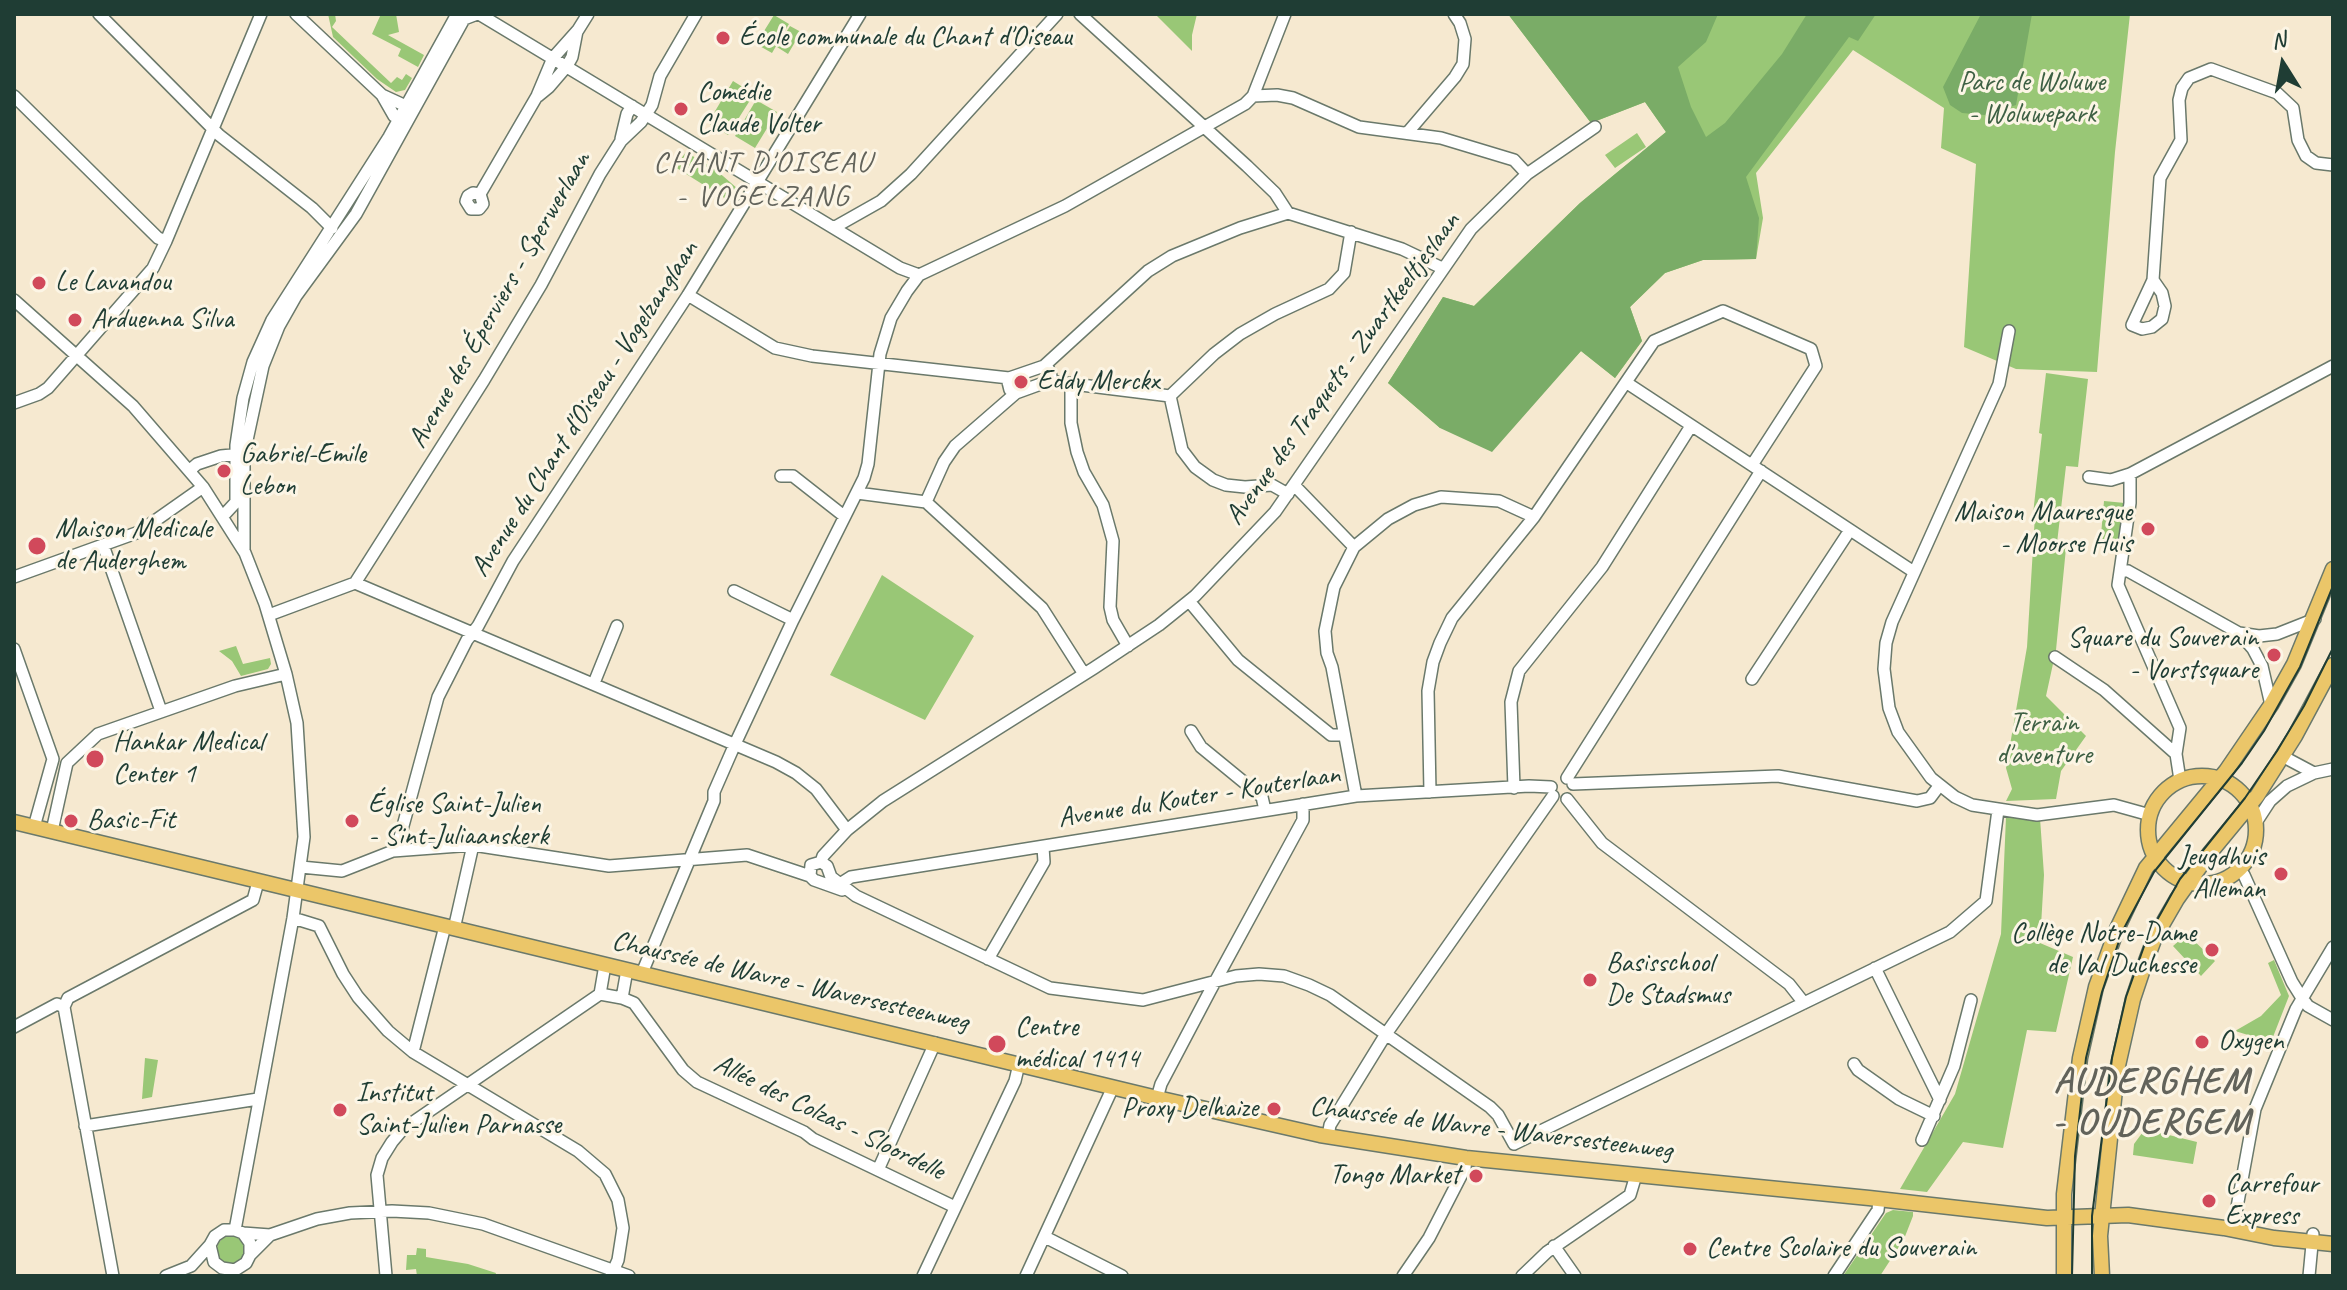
<!DOCTYPE html>
<html>
<head>
<meta charset="utf-8">
<style>
	body { margin:0 }
	#map { position:relative; width:2347px; height:1290px; overflow:hidden; background:#f6e9d0; font-family:Caveat,sans-serif }
	canvas { display:block }
	.frame { position:absolute; inset:0; border:16px solid #1f3d34; pointer-events:none }
	.north { position:absolute; left:2243px; top:24px; width:80px; height:80px; -webkit-text-stroke:6px #fcf5e5; paint-order:stroke; rotate:349deg; font-size:22px; font-weight:700; line-height:32px; text-align:center; color:#1f3d34 }
	.north::after { content:''; display:block; margin:auto; width:28px; height:36px; background:#1f3d34; clip-path:polygon(50% 0,100% 100%,50% 72%,0 100%) }
</style>
</head>
<body>
<div id="map">
<canvas width="2347" height="1290"></canvas>
<div class="frame"></div>
<div class="north">N</div>
</div>
<script>
const ctx = document.querySelector('canvas').getContext('2d');
ctx.lineJoin = 'round';
function paint(path, color) { ctx.fillStyle = color; ctx.fill(path, 'evenodd'); }
const shape = rows => new Path2D(rows.map(r => 'M' + r).join(''));
function strokePath(path, color, width, dash) { ctx.strokeStyle = color; ctx.lineWidth = width; ctx.lineCap = dash ? 'butt' : 'round'; ctx.setLineDash(dash || []); ctx.stroke(path); }
function label(font, color, halo, rows, align = 'center') {
  ctx.font = font + ' Caveat,sans-serif'; ctx.lineWidth = 6; ctx.setLineDash([]); ctx.textBaseline = 'middle'; ctx.strokeStyle = halo; ctx.fillStyle = color; for (const [text, x, y, turn = 0] of rows) {
    ctx.save(); ctx.translate(x, y); ctx.rotate((+turn || 0) * Math.PI / 180); ctx.textAlign = isNaN(turn) ? turn : align; if (halo) ctx.strokeText(text, 0, 0); ctx.fillText(text, 0, 0); ctx.restore();
  }
}
paint(shape([
	[328,14,335,14,336,21,332,27,391,83,397,77,402,80,406,74,412,78,405,90,396,92,377,79,333,37],
	[381,14,396,14,399,32,388,35,424,55,418,67,398,56,401,49,372,34],
	[1155,14,1197,14,1192,35,1192,51],
	[1508,14,2130,14,2115,152,2097,372,2016,369,1964,347,1976,164,1941,148,1944,108,1853,50,1756,173,1763,218,1756,259,1703,260,1665,273,1630,307,1642,341,1615,378,1581,351,1552,382,1440,428,1388,383,1443,297,1474,306,1580,203,1666,132,1645,102,1591,123],
	[774,15,789,24,772,53,756,44],
	[790,26,801,32,788,54,777,47],
	[733,81,754,94,728,135,708,123],
	[756,100,777,112,755,148,735,136],
	[1637,133,1646,147,1615,168,1605,155],
	[686,152,716,170,738,189,738,197,734,204,675,167],
	[2046,373,2088,379,2078,467,2066,466,2057,543,2066,548,2056,650,2046,696,2086,736,2061,771,2056,799,2006,801,2012,789,2006,768,2027,647,2035,515,2033,514,2042,434,2039,433],
	[2104,501,2125,503,2120,548,2100,546],
	[882,575,974,636,925,720,830,675],
	[236,646,243,664,270,658,271,664,268,669,241,676,232,661,219,651],
	[2006,817,2040,818,2044,875,2040,943,2073,957,2056,1032,2027,1030,2003,1148,1963,1142,1927,1192,1900,1189,1955,1094,2001,934],
	[2187,934,2215,961,2201,976,2173,946],
	[2274,960,2289,996,2271,1042,2235,1031,2261,1016,2281,995,2268,963],
	[145,1058,158,1060,152,1097,142,1099],
	[2145,1129,2197,1142,2193,1164,2133,1155,2134,1144],
	[1893,1210,1913,1212,1913,1216,1904,1239,1880,1276,1843,1276,1886,1213],
	'217 1250a14 14 0 1 1 28 0a14 14 0 1 1-28 0Z',
	[417,1248,426,1249,426,1257,468,1264,496,1273,495,1276,417,1276,416,1269,406,1270,407,1255,416,1255]
]), '#99c776');
paint(shape([
	[1508,14,1718,14,1706,42,1678,67,1691,107,1706,137,1725,123,1782,54,1807,14,1876,14,1858,41,1849,37,1746,177,1759,218,1756,259,1703,260,1665,273,1630,307,1642,341,1615,378,1581,351,1492,452,1440,428,1388,383,1443,297,1474,306,1580,203,1666,132,1645,102,1591,123],
	[1981,14,2032,14,2016,105,1985,115,1962,113,1950,105,1943,87]
]), '#7aac67');
const minor = shape([
	[99,14,219,135,312,208,332,228],
	[296,14,382,95,394,116,403,121],
	[479,14,900,268,919,275],
	[1080,14,1247,166,1275,193,1288,213],
	[382,95,406,106],
	[14,96,158,238,166,241],
	[538,96,549,87,567,66,572,57,577,31],
	[1253,96,1277,95,1293,98,1359,127,1441,138,1514,160,1527,174],
	[1408,132,1455,77,1463,64,1465,39,1460,23,1454,14],
	[621,139,627,114,632,106],
	[480,194,473,193,468,196,466,201,471,209,479,209,483,204,480,194,537,96,553,58,578,30,588,14],
	[835,227,881,201,911,174,1057,14],
	[2153,280,2162,293,2165,306,2162,319,2152,327,2142,329,2132,325,2153,280,2160,178,2181,140,2179,100,2182,88,2189,78,2211,69,2277,93,2293,108,2298,140,2306,156,2316,163,2333,165],
	[688,295,775,348,812,356,1009,378],
	[14,300,133,406,203,487,245,553,265,604,286,674,297,723,304,837,293,918,235,1230],
	[2009,331,1999,384,1892,622,1886,643,1884,669,1889,708,1898,732,1931,778,1955,797,1972,805,2037,815,2114,805,2150,815],
	[1044,366,1148,271,1172,256,1240,228,1288,213,1402,249,1442,268],
	[1049,381,1051,376,1048,368,1044,366,1009,378,1008,382,1010,390,1016,393,1049,381,1170,396,1182,450,1195,467,1213,480,1226,485,1245,487,1272,485,1288,494],
	[1071,383,1071,423,1077,452,1084,472,1103,505,1113,541,1110,607,1113,620,1128,646],
	[1627,383,1914,572],
	[1170,396,1214,354,1240,334,1275,314,1329,289,1344,273,1351,232],
	[14,403,39,394,48,388,153,268,166,241,261,14],
	[190,470,197,464,221,456,242,454],
	[2130,474,2130,503,2118,585,2180,728,2176,754,2180,780],
	[781,476,793,476,844,516],
	[2089,477,2111,480,2130,474,2333,366],
	[1294,485,1354,547],
	[857,493,926,502,1042,608,1084,674],
	[926,502,944,462,955,446,1016,393],
	[223,516,236,502,236,445,243,398,253,362,272,320,389,137,456,16],
	[103,545,161,711],
	[244,549,244,454,263,366,279,326,296,296,356,214,464,19,477,14],
	[2121,570,2128,571,2239,633,2253,649,2262,666,2271,705],
	[14,577,139,532,203,487],
	[355,583,484,380,541,285,600,174,621,141,641,122,652,105,660,76,696,14],
	[734,591,793,620],
	[1189,601,1238,660,1331,735,1344,735],
	[269,615,355,583,776,762,796,773,816,789,847,830],
	[2239,633,2259,636,2277,634,2315,619],
	[14,649,53,759],
	[2055,657,2104,690,2176,754],
	[1752,679,1850,530],
	[594,683,617,626],
	[1191,731,1201,747,1262,797,1265,810],
	[2282,756,2314,773],
	[1567,778,1761,471],
	[1573,784,1778,776,1917,801,1930,798,1939,786],
	[1514,788,1511,702,1519,671,1602,567,1691,426],
	[1430,792,1428,691,1433,662,1440,643,1452,618,1534,517,1654,341,1723,311,1811,349,1816,366,1752,465],
	[1356,796,1332,667,1327,653,1325,631,1334,587,1354,547,1388,519,1414,505,1441,497,1499,501,1534,517],
	[1567,799,1602,843,1789,984,1804,1003],
	[2255,824,2270,801,2287,786,2314,773,2333,769],
	[34,827,53,759],
	[52,831,67,763,98,734,235,686,286,674],
	[402,850,400,837,438,697,467,640,478,626,513,561,688,295,860,14],
	[821,862,823,856,847,830,883,801,1094,668,1159,625,1195,596,1275,512,1471,229,1527,174,1595,127],
	[821,862,827,866,831,877,856,896,1050,988,1143,1000,1236,976,1259,974,1284,976,1309,985,1330,995,1490,1107,1498,1115,1514,1144],
	[821,862,811,865,810,876,814,880,842,890],
	[301,867,342,871,393,851,473,845,609,866,747,855,810,876],
	[2238,870,2244,875,2292,982,2302,998,2308,1006,2333,1020],
	[840,884,851,877,1356,796,1529,786,1551,787],
	[293,918,319,926,343,974,358,997,388,1031,413,1052,578,1151,605,1174,618,1200,623,1228,618,1260,611,1276],
	[454,929,473,845],
	[988,959,1044,862,1043,847],
	[605,965,600,994,622,998,627,970],
	[1875,968,1940,1100],
	[642,973,714,801,714,792,735,744,793,620,864,478,868,464,880,354,891,318,907,291,919,275,1065,206,1245,104,1253,96,1285,14],
	[622,998,634,1003,683,1070,697,1082,804,1132,813,1139,955,1207],
	[64,1007,113,1276],
	[64,1007,68,998,253,900,258,882],
	[14,1027,57,1004,64,1007],
	[413,1052,445,926],
	[1854,1064,1858,1070,1899,1099,1934,1116],
	[1157,1098,1161,1084,1210,991,1303,820,1303,804],
	[85,1126,258,1099],
	[1328,1136,1330,1125,1386,1034,1553,796],
	[1922,1140,1954,1066,1971,1000],
	[1514,1144,1950,932,1986,901,1998,810],
	[878,1170,935,1043],
	[2233,1229,2255,1109,2296,1009,2333,947],
	[243,1233,270,1235,317,1219,350,1213,392,1211,429,1213,483,1224,629,1276],
	[1045,1237,1122,1276],
	[210,1245,214,1262,222,1268,235,1270,246,1263,250,1255,270,1235],
	[1554,1246,1575,1276],
	[166,1276,191,1266,210,1245,215,1236,224,1230,235,1230,243,1233,250,1243,250,1255],
	[386,1276,377,1175,382,1158,392,1142,403,1129,600,994],
	[923,1276,1015,1081,1019,1064],
	[1026,1276,1113,1087],
	[1403,1276,1429,1238,1465,1168,1466,1158],
	[1522,1276,1547,1252,1630,1195,1636,1175],
	[1834,1276,1878,1210,1879,1200],
	[2309,1276,2313,1234]
]);
const major = shape([
	'2148 830a54 54 0 1 1 108 0a54 54 0 1 1-108 0Z',
	[14,822,1157,1098,1320,1135,1466,1158,1869,1198,2047,1218,2128,1215,2224,1228,2274,1238,2333,1244],
	[2064,1276,2064,1194,2080,1058,2096,987,2117,929,2146,868,2226,771,2271,705,2294,664,2333,569],
	[2102,1276,2100,1236,2117,1070,2133,999,2143,969,2155,937,2177,899,2209,854,2257,796,2295,736,2333,665]
]);
strokePath(minor, '#6a796b', 14);
strokePath(major, '#6a796b', 17);
strokePath(minor, '#fff', 11);
strokePath(major, '#ebc669', 14);
strokePath(shape([
	[2072,1276,2075,1156,2086,1058,2102,992,2122,932,2154,872,2242,763,2264,731,2300,667,2333,586],
	[2092,1276,2092,1216,2112,1058,2126,997,2147,938,2180,879,2245,798,2277,751,2304,706,2333,648]
]), '#1f3d34', 2);
for (const [x, y, r, color] of [
	[723,38,8,"#d1495b"],
	[681,109,8,"#d1495b"],
	[39,283,8,"#d1495b"],
	[75,320,8,"#d1495b"],
	[1021,382,8,"#d1495b"],
	[224,471,8,"#d1495b"],
	[2148,529,8,"#d1495b"],
	[37,546,10,"#d1495b"],
	[2274,655,8,"#d1495b"],
	[95,759,10,"#d1495b"],
	[71,821,8,"#d1495b"],
	[352,821,8,"#d1495b"],
	[2281,874,8,"#d1495b"],
	[2212,950,8,"#d1495b"],
	[1590,980,8,"#d1495b"],
	[2202,1042,8,"#d1495b"],
	[997,1044,10,"#d1495b"],
	[1274,1109,8,"#d1495b"],
	[340,1110,8,"#d1495b"],
	[1476,1176,8,"#d1495b"],
	[2209,1201,8,"#d1495b"],
	[1690,1249,8,"#d1495b"]
]) { const dot = new Path2D(); dot.arc(x, y, r, 0, 2 * Math.PI); ctx.fillStyle = color; ctx.fill(dot); strokePath(dot, '#fcf5e5', 3); }
label('28px', '#1f3d34', '#fcf5e5', [
	["École communale du Chant d'Oiseau",739,38],
	["Comédie",697,93],
	["Claude Volter",697,125],
	["Le Lavandou",55,283],
	["Arduenna Silva",91,320],
	["Eddy Merckx",1037,382],
	["Gabriel-Emile",240,455],
	["Lebon",240,487],
	["Maison Mauresque",2132,513,"right"],
	["- Moorse Huis",2132,545,"right"],
	["Maison Medicale",55,530],
	["de Auderghem",55,562],
	["Square du Souverain",2258,639,"right"],
	["- Vorstsquare",2258,671,"right"],
	["Hankar Medical",113,743],
	["Center 1",113,775],
	["Église Saint-Julien",368,805],
	["- Sint-Juliaanskerk",368,837],
	["Basic-Fit",87,821],
	["Jeugdhuis",2265,858,"right"],
	["Alleman",2265,890,"right"],
	["Collège Notre-Dame",2196,934,"right"],
	["de Val Duchesse",2196,966,"right"],
	["Basisschool",1606,964],
	["De Stadsmus",1606,996],
	["Centre",1015,1028],
	["médical 1414",1015,1060],
	["Oxygen",2218,1042],
	["Institut",356,1094],
	["Saint-Julien Parnasse",356,1126],
	["Proxy Delhaize",1258,1109,"right"],
	["Tongo Market",1460,1176,"right"],
	["Carrefour",2225,1185],
	["Express",2225,1217],
	["Centre Scolaire du Souverain",1706,1249]
], 'left');
label('28px', '#3e6044', '#fcf5e5', [
	["Parc de Woluwe",2032,83],
	["- Woluwepark",2032,115],
	["Terrain",2044,724],
	["d'aventure",2044,756]
]);
label('28px', '#1f3d34', '#fcf5e5', [
	["Avenue des Éperviers - Sperwerlaan",500,300,-60],
	["Avenue des Traquets - Zwartkeeltjeslaan",1343,369,-54],
	["Avenue du Chant d'Oiseau - Vogelzanglaan",585,409,-57],
	["Avenue du Kouter - Kouterlaan",1199,797,-9],
	["Chaussée de Wavre - Waversesteenweg",790,982,13],
	["Allée des Colzas - Sloordelle",829,1118,26],
	["Chaussée de Wavre - Waversesteenweg",1491,1129,7]
]);
ctx.letterSpacing = '2px';
label('30px', '#62635b', '#fcf5e5', [
	["CHANT D'OISEAU",763,163],
	["- VOGELZANG",763,197]
]);
ctx.letterSpacing = '0px';
ctx.letterSpacing = '2px';
label('bold 36px', '#62635b', '#fcf5e5', [
	["AUDERGHEM",2152,1083],
	["- OUDERGEM",2152,1124]
]);
ctx.letterSpacing = '0px';
</script>
</body>
</html>
